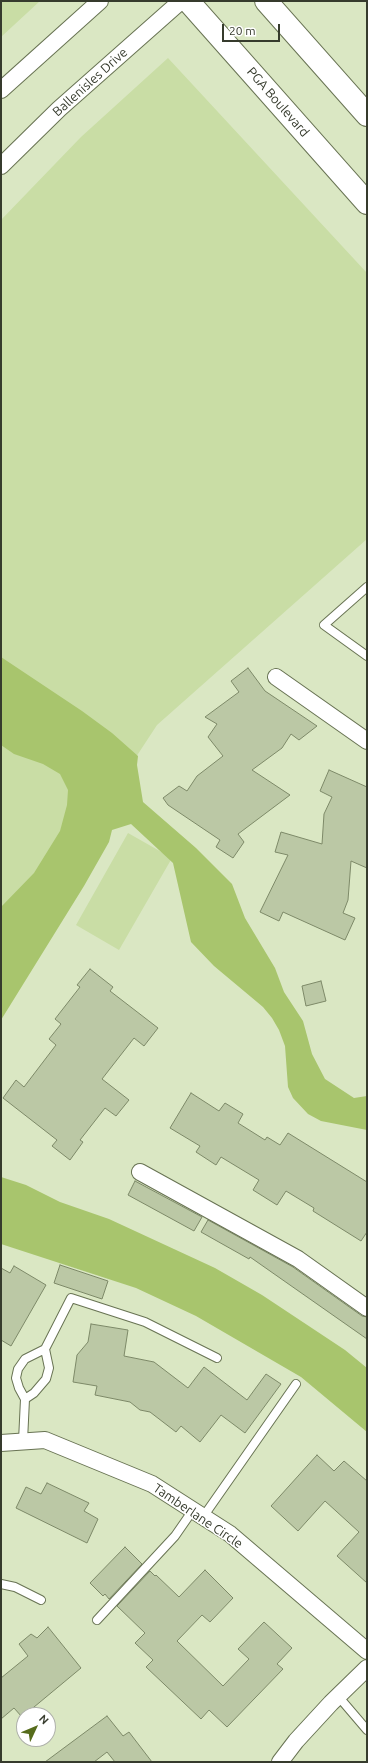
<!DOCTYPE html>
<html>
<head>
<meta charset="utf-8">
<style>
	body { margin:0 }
	#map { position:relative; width:368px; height:1763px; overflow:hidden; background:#dae7c3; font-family:Ubuntu,sans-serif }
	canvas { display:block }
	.frame { position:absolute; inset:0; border:2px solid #363b2d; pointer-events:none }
	.north { position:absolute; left:16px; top:1707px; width:40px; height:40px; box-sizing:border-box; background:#fff; border:1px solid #afb1ab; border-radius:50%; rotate:46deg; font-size:11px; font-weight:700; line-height:16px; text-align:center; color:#363b2d }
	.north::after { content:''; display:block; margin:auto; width:14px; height:18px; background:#566c1c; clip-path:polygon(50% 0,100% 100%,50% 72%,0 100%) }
	.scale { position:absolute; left:222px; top:24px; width:58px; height:18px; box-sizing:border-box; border:2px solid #363b2d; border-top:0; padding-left:5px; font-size:12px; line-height:14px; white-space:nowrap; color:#363b2d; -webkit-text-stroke:3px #fff; paint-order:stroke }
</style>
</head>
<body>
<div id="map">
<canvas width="368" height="1763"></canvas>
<div class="frame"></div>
<div class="north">N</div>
<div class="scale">20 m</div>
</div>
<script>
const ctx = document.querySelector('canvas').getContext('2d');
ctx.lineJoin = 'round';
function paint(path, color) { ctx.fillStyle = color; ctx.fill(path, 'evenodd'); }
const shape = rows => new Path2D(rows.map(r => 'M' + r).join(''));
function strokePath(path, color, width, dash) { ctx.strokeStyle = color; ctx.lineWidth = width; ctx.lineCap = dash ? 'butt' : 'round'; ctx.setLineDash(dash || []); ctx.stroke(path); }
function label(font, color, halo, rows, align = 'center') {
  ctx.font = font + ' Ubuntu,sans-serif'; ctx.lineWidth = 3; ctx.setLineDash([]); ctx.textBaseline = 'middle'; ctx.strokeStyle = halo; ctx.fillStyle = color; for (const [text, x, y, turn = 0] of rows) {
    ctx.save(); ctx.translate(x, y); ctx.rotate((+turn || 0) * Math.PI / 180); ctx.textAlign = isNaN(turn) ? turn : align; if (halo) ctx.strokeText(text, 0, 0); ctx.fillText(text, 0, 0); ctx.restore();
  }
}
paint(shape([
	[1,1,40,1,1,37],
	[168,58,367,273,367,539,157,725,1,963,1,220,81,137],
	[128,833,172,858,119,950,76,925]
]), '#c9dda5');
paint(shape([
	[1,657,82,711,112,733,138,756,137,765,143,802,196,848,232,884,245,918,275,968,284,992,303,1021,312,1054,325,1079,354,1098,367,1096,367,1130,321,1121,308,1114,293,1098,288,1087,285,1046,279,1030,272,1018,263,1007,214,966,191,942,173,863,131,824,112,830,109,842,84,886,1,1020,1,907,34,873,60,831,67,805,68,790,60,774,43,764,14,754,1,745],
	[1,1177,26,1185,60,1202,109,1219,215,1268,262,1295,345,1350,367,1368,367,1432,301,1377,196,1316,136,1288,1,1244]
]), '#a8c56d');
const building = shape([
	[248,668,265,691,317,726,299,740,291,734,282,748,252,770,290,795,238,834,244,842,233,858,216,847,220,840,168,805,163,798,179,786,187,791,197,776,223,756,208,737,217,724,205,717,239,692,231,681,248,668],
	[329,770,367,787,367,868,351,861,348,900,343,913,355,918,345,940,283,912,279,921,260,912,288,855,275,852,281,832,322,844,324,814,332,797,320,791,329,770],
	[90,969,113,987,110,991,158,1028,144,1046,134,1038,102,1079,129,1100,116,1116,105,1108,80,1140,83,1142,70,1160,52,1146,57,1140,3,1098,16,1080,24,1087,56,1045,49,1039,61,1024,55,1019,80,987,77,985,90,969],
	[321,981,326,1001,306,1006,302,986,321,981],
	[191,1093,219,1111,225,1103,243,1114,238,1123,265,1140,267,1137,280,1145,288,1133,367,1182,367,1232,361,1241,313,1211,314,1208,286,1191,277,1205,253,1190,259,1180,221,1157,216,1165,196,1152,200,1146,170,1128,191,1093],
	[135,1181,202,1217,194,1231,128,1195,135,1181],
	[208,1220,293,1267,362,1316,367,1317,367,1339,250,1257,249,1259,201,1232,208,1220],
	[60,1265,108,1281,102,1299,54,1283,60,1265],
	[14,1266,46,1285,11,1346,1,1340,1,1268,10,1273,14,1266],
	[91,1324,128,1330,124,1356,154,1362,188,1388,204,1367,247,1400,266,1374,281,1384,245,1433,221,1415,200,1442,181,1426,176,1432,150,1412,140,1410,130,1402,95,1395,97,1386,73,1382,77,1355,88,1342,91,1324],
	[317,1455,334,1471,344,1461,367,1481,367,1583,337,1556,359,1532,325,1501,298,1531,271,1506,317,1455],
	[47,1483,89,1503,84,1511,98,1519,87,1543,16,1508,26,1487,41,1494,47,1483],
	[125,1547,142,1564,109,1599,105,1594,103,1596,90,1583,125,1547],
	[205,1570,233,1598,210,1622,202,1615,177,1641,223,1686,249,1659,238,1649,264,1622,292,1648,277,1664,283,1669,227,1727,209,1710,201,1719,146,1667,153,1660,135,1643,145,1633,117,1606,150,1571,155,1576,156,1575,179,1597,205,1570],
	[48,1627,81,1668,22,1717,14,1708,1,1719,1,1678,28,1656,19,1644,31,1634,37,1638,48,1627],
	[107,1716,123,1736,129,1732,152,1762,115,1762,107,1752,94,1762,45,1762,107,1716]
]);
paint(building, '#bbc8a5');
strokePath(building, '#7d8968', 1);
const service = shape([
	[367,587,324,625,367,656],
	[45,1349,71,1298,145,1322,217,1358],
	[23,1441,25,1399,19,1388,16,1378,18,1369,25,1359,45,1349,49,1368,46,1379,34,1393,25,1399],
	[203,1517,296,1384],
	[1,1584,15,1587,41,1600],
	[97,1620,175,1536,193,1510],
	[338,1696,367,1730]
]);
const minor = shape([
	[1,90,100,1],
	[1,166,59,109,181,1],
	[276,677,367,741],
	[140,1172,298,1259,367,1308],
	[1,1443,45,1440,152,1484,230,1534,367,1651],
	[280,1762,296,1741,331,1703,367,1668]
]);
const primary = shape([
	[188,1,367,203],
	[266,1,367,115]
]);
strokePath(service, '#687353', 10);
strokePath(minor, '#687353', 18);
strokePath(primary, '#687353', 24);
strokePath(service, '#fff', 8);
strokePath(minor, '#fff', 16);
strokePath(primary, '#fff', 22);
label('13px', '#363b2d', '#fff', [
	["Ballenisles Drive",90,82,-42],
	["PGA Boulevard",278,102,49],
	["Tamberlane Circle",198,1516,34]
]);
</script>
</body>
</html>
